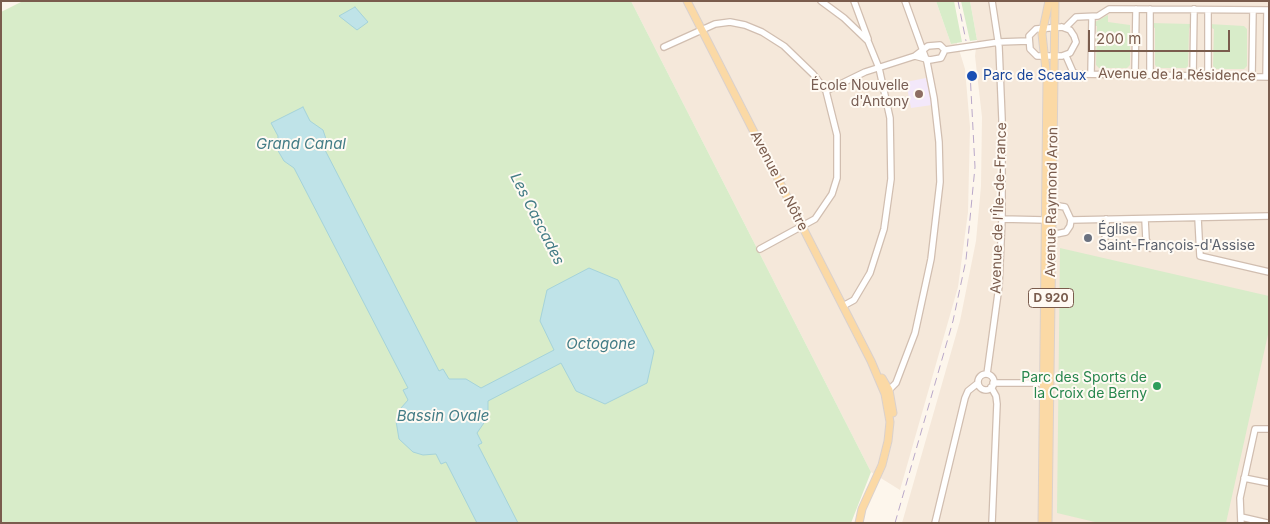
<!DOCTYPE html>
<html>
<head>
<meta charset="utf-8">
<style>
	body { margin:0 }
	#map { position:relative; width:1270px; height:524px; overflow:hidden; background:#fdf6ec; font-family:Inter,sans-serif }
	canvas { display:block }
	.frame { position:absolute; inset:0; border:2px solid #7a5c4d; pointer-events:none }
	.scale { position:absolute; left:1088px; top:30px; width:142px; height:22px; box-sizing:border-box; border:2px solid #7a5c4d; border-top:0; padding-left:6px; font-size:15px; line-height:18px; white-space:nowrap; color:#7a5c4d; -webkit-text-stroke:4px #fffaf3; paint-order:stroke }
</style>
</head>
<body>
<div id="map">
<canvas width="1270" height="524"></canvas>
<div class="frame"></div>
<div class="scale">200 m</div>
</div>
<script>
const ctx = document.querySelector('canvas').getContext('2d');
ctx.lineJoin = 'round';
function paint(path, color) { ctx.fillStyle = color; ctx.fill(path, 'evenodd'); }
const shape = rows => new Path2D(rows.map(r => 'M' + r).join(''));
function strokePath(path, color, width, dash) { ctx.strokeStyle = color; ctx.lineWidth = width; ctx.lineCap = dash ? 'butt' : 'round'; ctx.setLineDash(dash || []); ctx.stroke(path); }
function label(font, color, halo, rows, align = 'center') {
  ctx.font = font + ' Inter,sans-serif'; ctx.lineWidth = 4; ctx.setLineDash([]); ctx.textBaseline = 'middle'; ctx.strokeStyle = halo; ctx.fillStyle = color; for (const [text, x, y, turn = 0] of rows) {
    ctx.save(); ctx.translate(x, y); ctx.rotate((+turn || 0) * Math.PI / 180); ctx.textAlign = isNaN(turn) ? turn : align; if (halo) ctx.strokeText(text, 0, 0); ctx.fillText(text, 0, 0); ctx.restore();
  }
}
paint(shape([
	[631,1,936,1,951,44,957,43,965,69,970,127,968,212,958,287,900,490,871,472],
	[970,1,1269,1,1269,523,902,523,960,321,976,241,981,186,982,117,975,56,977,40]
]), '#f5e8da');
paint(shape([
	[926,78,932,105,911,108,906,82]
]), '#f3e8fa');
paint(shape([
	[23,1,631,1,871,472,851,523,1,523,1,12],
	[936,1,954,1,962,42,951,44],
	[961,1,970,1,977,40,970,41],
	[1108,15,1108,22,1130,25,1130,65,1127,68,1099,68,1096,65,1097,26,1094,26,1095,22],
	[1151,23,1191,24,1189,29,1188,66,1186,68,1158,68,1155,65,1155,28,1151,26],
	[1209,24,1244,26,1247,29,1247,66,1244,69,1216,69,1213,66,1214,29,1209,27],
	[1060,248,1269,296,1269,330,1226,523,1099,523,1057,513]
]), '#d8ecc9');
const water = shape([
	[355,7,368,22,357,30,339,16,355,7],
	[303,107,310,121,323,130,327,142,325,150,439,371,443,369,449,379,466,379,481,388,554,350,540,321,547,290,589,268,618,280,654,351,647,383,605,404,576,391,561,363,488,401,488,417,477,433,482,443,478,445,518,523,477,523,446,462,441,464,436,454,423,455,413,452,399,439,396,421,401,408,408,400,403,390,408,388,294,168,284,161,277,149,278,136,271,123,303,107]
]);
paint(water, '#bfe3e8');
strokePath(water, '#a5d3da', 1);
const minor = shape([
	[821,1,844,18,868,41,879,68,890,118,891,179,884,229,870,273,854,300,843,306],
	[854,1,868,39],
	[1150,9,1150,75],
	[1208,10,1208,76],
	[1062,27,1070,30,1074,36,1076,42,1070,53,1062,56,1037,56,1030,49,1029,36,1036,29,1062,27],
	[1065,28,1076,17,1098,16,1109,9,1269,10],
	[664,47,715,24,730,22,745,25,762,32,784,46,813,74,826,91,837,135,837,178,832,194,815,219,760,249],
	[945,50,999,42,1028,41],
	[915,56,930,60,941,58,945,50],
	[1066,56,1073,72,1077,74,1269,77],
	[1091,74,1092,17],
	[1135,74,1136,9],
	[1193,75,1194,9],
	[1252,76,1253,10],
	[1266,77,1267,10],
	[826,91,865,72,915,56,928,46,940,45,945,50],
	[1198,218,1200,256,1269,272],
	[1002,219,1045,220],
	[1145,219,1146,239,1150,248],
	[1071,220,1269,216],
	[1051,235,1066,232,1070,226,1071,220,1065,207,1052,205],
	[1102,243,1106,236,1106,219],
	[987,374,999,286,1002,219,1002,119,999,47,992,1],
	'978 382a8 8 0 1 1 16 0a8 8 0 1 1-16 0Z',
	[993,383,1043,383],
	[991,387,996,396,997,404,992,523],
	[887,392,896,383,915,333,931,259,940,182,939,142,934,98,927,62,905,1],
	[1244,478,1269,483],
	[1241,517,1267,523],
	[935,523,965,398,968,391,978,383],
	[1241,523,1240,498,1255,429,1269,429]
]);
const major = shape([
	[687,1,871,361,885,394,890,422,888,441,882,465,862,509,859,523],
	[882,378,889,390,893,413],
	[1042,523,1047,79,1042,34,1049,1],
	[1048,523,1055,1]
]);
strokePath(minor, '#d1beb0', 8);
strokePath(major, '#dad1cd', 9);
strokePath(minor, '#fff', 5.5);
strokePath(major, '#fbd9a5', 7);
strokePath(shape([
	[958,1,966,41],
	[895,523,953,321,966,260,975,167,970,72]
]), '#b9a8c9', 1, [8, 5]);
for (const [x, y, r, color] of [
	[972,76,6,"#1a4fb4"],
	[919,94,5,"#8d6e63"],
	[1088,238,5,"#6b7280"],
	[1157,386,5,"#2e9e5b"]
]) { const dot = new Path2D(); dot.arc(x, y, r, 0, 2 * Math.PI); ctx.fillStyle = color; ctx.fill(dot); strokePath(dot, '#fffaf3', 2); }
for (const [x, y, w] of [
	[1051,298,45]
]) { const box = new Path2D(); box.roundRect(x - w / 2, y - 9.5, w, 19, 4); ctx.fillStyle = '#fffaf3'; ctx.fill(box); strokePath(box, '#7a5c4d', 1); }
label('bold 12px', '#7a5c4d', null, [
	["D 920",1051,298]
]);
label('14px', '#7a5c4d', '#fffaf3', [
	["Avenue de la Résidence",1177,75,1],
	["Avenue Le Nôtre",779,181,63],
	["Avenue Raymond Aron",1052,202,-89],
	["Avenue de l'Île-de-France",999,208,-88]
]);
label('14px', '#164399', '#fffaf3', [
	["Parc de Sceaux",983,76]
], 'left');
label('14px', '#785e54', '#fffaf3', [
	["École Nouvelle",909,86],
	["d'Antony",909,102]
], 'right');
label('14px', '#5b616d', '#fffaf3', [
	["Église",1098,230],
	["Saint-François-d'Assise",1098,246]
], 'left');
label('14px', '#27864d', '#fffaf3', [
	["Parc des Sports de",1147,378],
	["la Croix de Berny",1147,394]
], 'right');
label('italic 15px', '#437c86', '#fffaf3', [
	["Grand Canal",301,144],
	["Les Cascades",537,219,63],
	["Octogone",601,344],
	["Bassin Ovale",443,416]
]);
</script>
</body>
</html>
